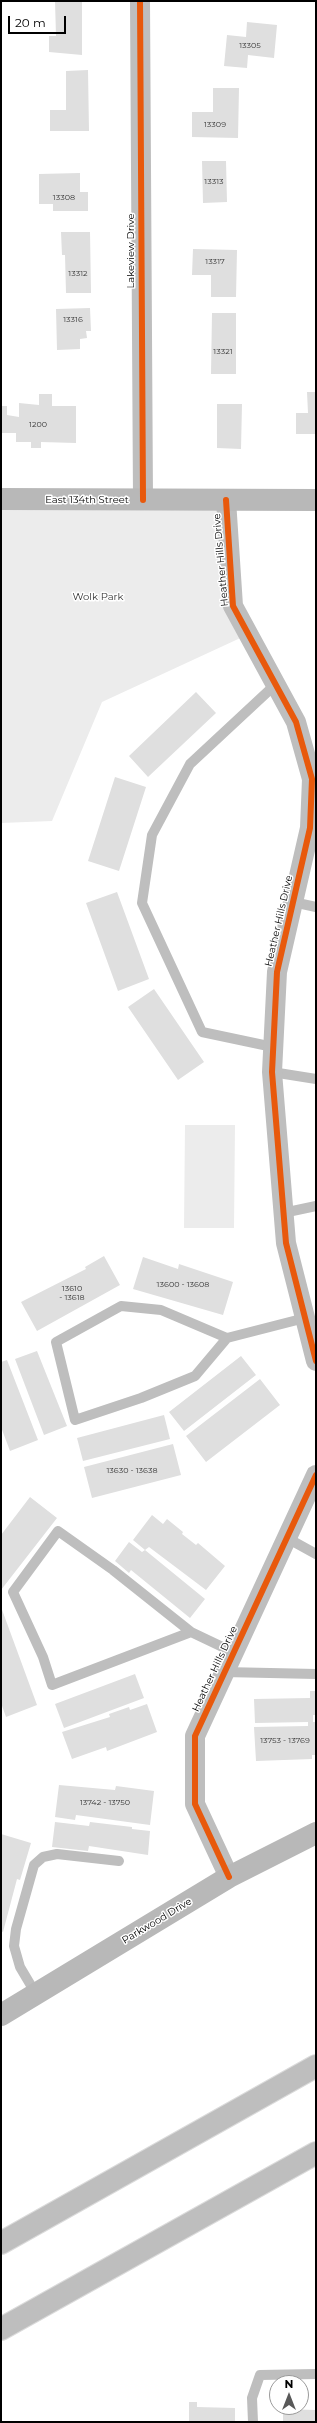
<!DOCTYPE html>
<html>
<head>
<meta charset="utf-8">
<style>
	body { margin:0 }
	#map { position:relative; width:317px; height:2423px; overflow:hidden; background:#fff; font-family:Montserrat,sans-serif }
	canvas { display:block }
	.frame { position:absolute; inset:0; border:2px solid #000; pointer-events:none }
	.north { position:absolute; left:269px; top:2375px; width:40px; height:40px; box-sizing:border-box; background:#fff; border:1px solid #999; border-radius:50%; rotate:0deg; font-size:11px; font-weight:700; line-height:16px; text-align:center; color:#000 }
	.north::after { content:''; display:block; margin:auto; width:14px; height:18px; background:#595959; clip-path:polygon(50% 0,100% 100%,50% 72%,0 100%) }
	.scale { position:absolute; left:8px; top:16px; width:58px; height:18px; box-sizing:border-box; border:2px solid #000; border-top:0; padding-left:5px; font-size:12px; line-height:14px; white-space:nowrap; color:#000; -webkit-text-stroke:3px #fff; paint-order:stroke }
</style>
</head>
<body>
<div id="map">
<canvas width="317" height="2423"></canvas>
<div class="frame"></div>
<div class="north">N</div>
<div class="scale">20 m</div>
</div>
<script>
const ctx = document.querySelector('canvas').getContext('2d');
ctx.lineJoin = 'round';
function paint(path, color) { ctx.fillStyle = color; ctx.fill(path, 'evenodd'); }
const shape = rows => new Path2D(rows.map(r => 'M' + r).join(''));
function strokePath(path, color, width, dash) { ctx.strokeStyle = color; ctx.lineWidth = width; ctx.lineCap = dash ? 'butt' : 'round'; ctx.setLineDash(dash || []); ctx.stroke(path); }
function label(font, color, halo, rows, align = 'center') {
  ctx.font = font + ' Montserrat,sans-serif'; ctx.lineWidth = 3; ctx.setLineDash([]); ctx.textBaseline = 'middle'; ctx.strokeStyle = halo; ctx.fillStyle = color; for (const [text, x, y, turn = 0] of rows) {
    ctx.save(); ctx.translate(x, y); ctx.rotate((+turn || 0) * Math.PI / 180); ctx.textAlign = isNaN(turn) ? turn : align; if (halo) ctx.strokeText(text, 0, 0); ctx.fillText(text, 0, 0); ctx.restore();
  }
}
paint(shape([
	[1,499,226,500,233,606,249,634,102,702,52,821,1,823],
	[185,1125,235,1125,234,1228,184,1228]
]), '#ececec');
paint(shape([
	[55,1,82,1,82,55,49,52,49,36,56,36],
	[247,22,277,25,274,58,248,55,247,68,224,66,227,35,246,37],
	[88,70,89,131,50,131,50,110,66,110,66,71],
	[213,88,239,88,238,138,192,137,192,112,213,112],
	[202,161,226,161,227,202,203,203],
	[80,173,80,192,88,192,88,211,53,211,53,204,39,204,39,174],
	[61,232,90,232,91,293,66,293,65,255,62,255],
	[193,249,237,250,236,297,211,297,211,275,192,275],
	[90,308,91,331,86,331,87,338,80,339,80,349,57,350,56,309],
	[212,313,236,313,236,374,211,374],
	[307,392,316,392,316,434,296,434,296,413,308,413],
	[39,394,52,394,52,406,76,406,76,443,41,442,41,448,31,448,31,442,16,442,16,433,1,433,1,406,7,406,7,415,19,417,19,403,39,405],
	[217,404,242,404,241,449,217,448],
	[196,692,216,713,148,777,129,756],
	[115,777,146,787,119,871,88,861],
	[117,892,149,979,118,991,86,903],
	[154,989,204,1062,178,1080,128,1007],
	[104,1256,120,1285,37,1331,21,1302,86,1269,85,1267],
	[143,1257,178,1269,179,1264,233,1282,223,1315,133,1289],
	[37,1351,67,1426,44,1435,15,1359],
	[241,1356,256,1375,184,1431,169,1412],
	[7,1360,38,1440,10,1451,1,1427,1,1362],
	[260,1379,280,1405,206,1462,186,1436],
	[164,1415,170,1439,83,1461,77,1438],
	[173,1444,181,1475,92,1498,84,1467],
	[30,1497,57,1518,1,1590,1,1535],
	[152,1515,163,1524,167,1519,183,1532,182,1534,196,1545,198,1543,225,1566,206,1590,149,1547,145,1550,133,1540],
	[129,1542,142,1552,145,1550,205,1599,190,1618,131,1570,129,1573,115,1561],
	[1,1607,37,1705,6,1717,1,1703],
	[135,1674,144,1698,64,1728,55,1704],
	[310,1691,316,1691,316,1715,313,1715,313,1722,316,1722,316,1755,312,1755,312,1759,256,1761,254,1727,308,1726,308,1722,255,1723,254,1699,310,1698],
	[147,1704,157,1732,107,1751,106,1747,72,1759,62,1732,110,1717,109,1714,129,1707,130,1710],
	[59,1785,115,1790,116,1786,154,1791,150,1825,76,1815,75,1820,55,1817],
	[55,1822,89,1826,90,1822,132,1827,132,1829,150,1831,148,1855,89,1846,88,1851,52,1847],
	[1,1834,31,1843,20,1880,17,1879,3,1932,1,1931],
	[189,2402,197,2402,197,2407,235,2408,235,2422,189,2422],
	[283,2409,316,2410,316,2422,283,2422]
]), '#dfdfdf');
const highway = shape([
	[1,2243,316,2066],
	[1,2329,316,2153]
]);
strokePath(highway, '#dbdbdb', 24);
strokePath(shape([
	[293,902,316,907],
	[273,1047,202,1032,142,903,152,835,190,764,276,684],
	[272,1072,316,1079],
	[283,1213,316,1206],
	[227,1338,195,1376,141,1398,75,1420,56,1342,121,1306,161,1310,227,1338,305,1318],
	[287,1538,316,1554],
	[191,1632,52,1685,43,1657,13,1592,58,1531,113,1570,191,1632,233,1652],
	[224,1672,316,1674],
	[36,1994,20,1967,14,1946,16,1929,34,1865,43,1857,57,1854,119,1861],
	[253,2422,252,2398,260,2375,316,2374]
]), '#bebebe', 10);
strokePath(shape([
	[140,1,143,500],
	[226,500,233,606,296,722,312,779,310,828,277,972,272,1072,286,1243,316,1361],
	[229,1877,195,1804,195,1736,316,1475]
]), '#bebebe', 20);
strokePath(shape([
	[1,499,316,500],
	[1,2015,229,1877,316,1833]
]), '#b8b8b8', 22);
strokePath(highway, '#bebebe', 22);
strokePath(shape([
	[140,1,143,500],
	[226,500,233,606,296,722,312,779,310,828,277,972,272,1072,286,1243,316,1361],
	[229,1877,195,1804,195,1736,316,1475]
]), '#e8590c', 6);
label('8px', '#383838', null, [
	["13305",250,46],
	["13309",215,125],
	["13313",214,182],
	["13308",64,198],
	["13317",215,262],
	["13312",78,274],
	["13316",73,320],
	["13321",223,352],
	["1200",38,425],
	["13600 - 13608",183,1285],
	["13610",72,1289],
	["- 13618",72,1298],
	["13630 - 13638",132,1471],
	["13753 - 13769",285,1741],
	["13742 - 13750",105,1803]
]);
label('10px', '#000', '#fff', [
	["Lakeview Drive",131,251,-90],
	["East 134th Street",87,500],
	["Heather Hills Drive",221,560,-95],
	["Heather Hills Drive",279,921,-77],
	["Heather Hills Drive",215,1669,-65],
	["Parkwood Drive",157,1921,-31]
]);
label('10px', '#333', '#fff', [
	["Wolk Park",98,597]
]);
</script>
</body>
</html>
